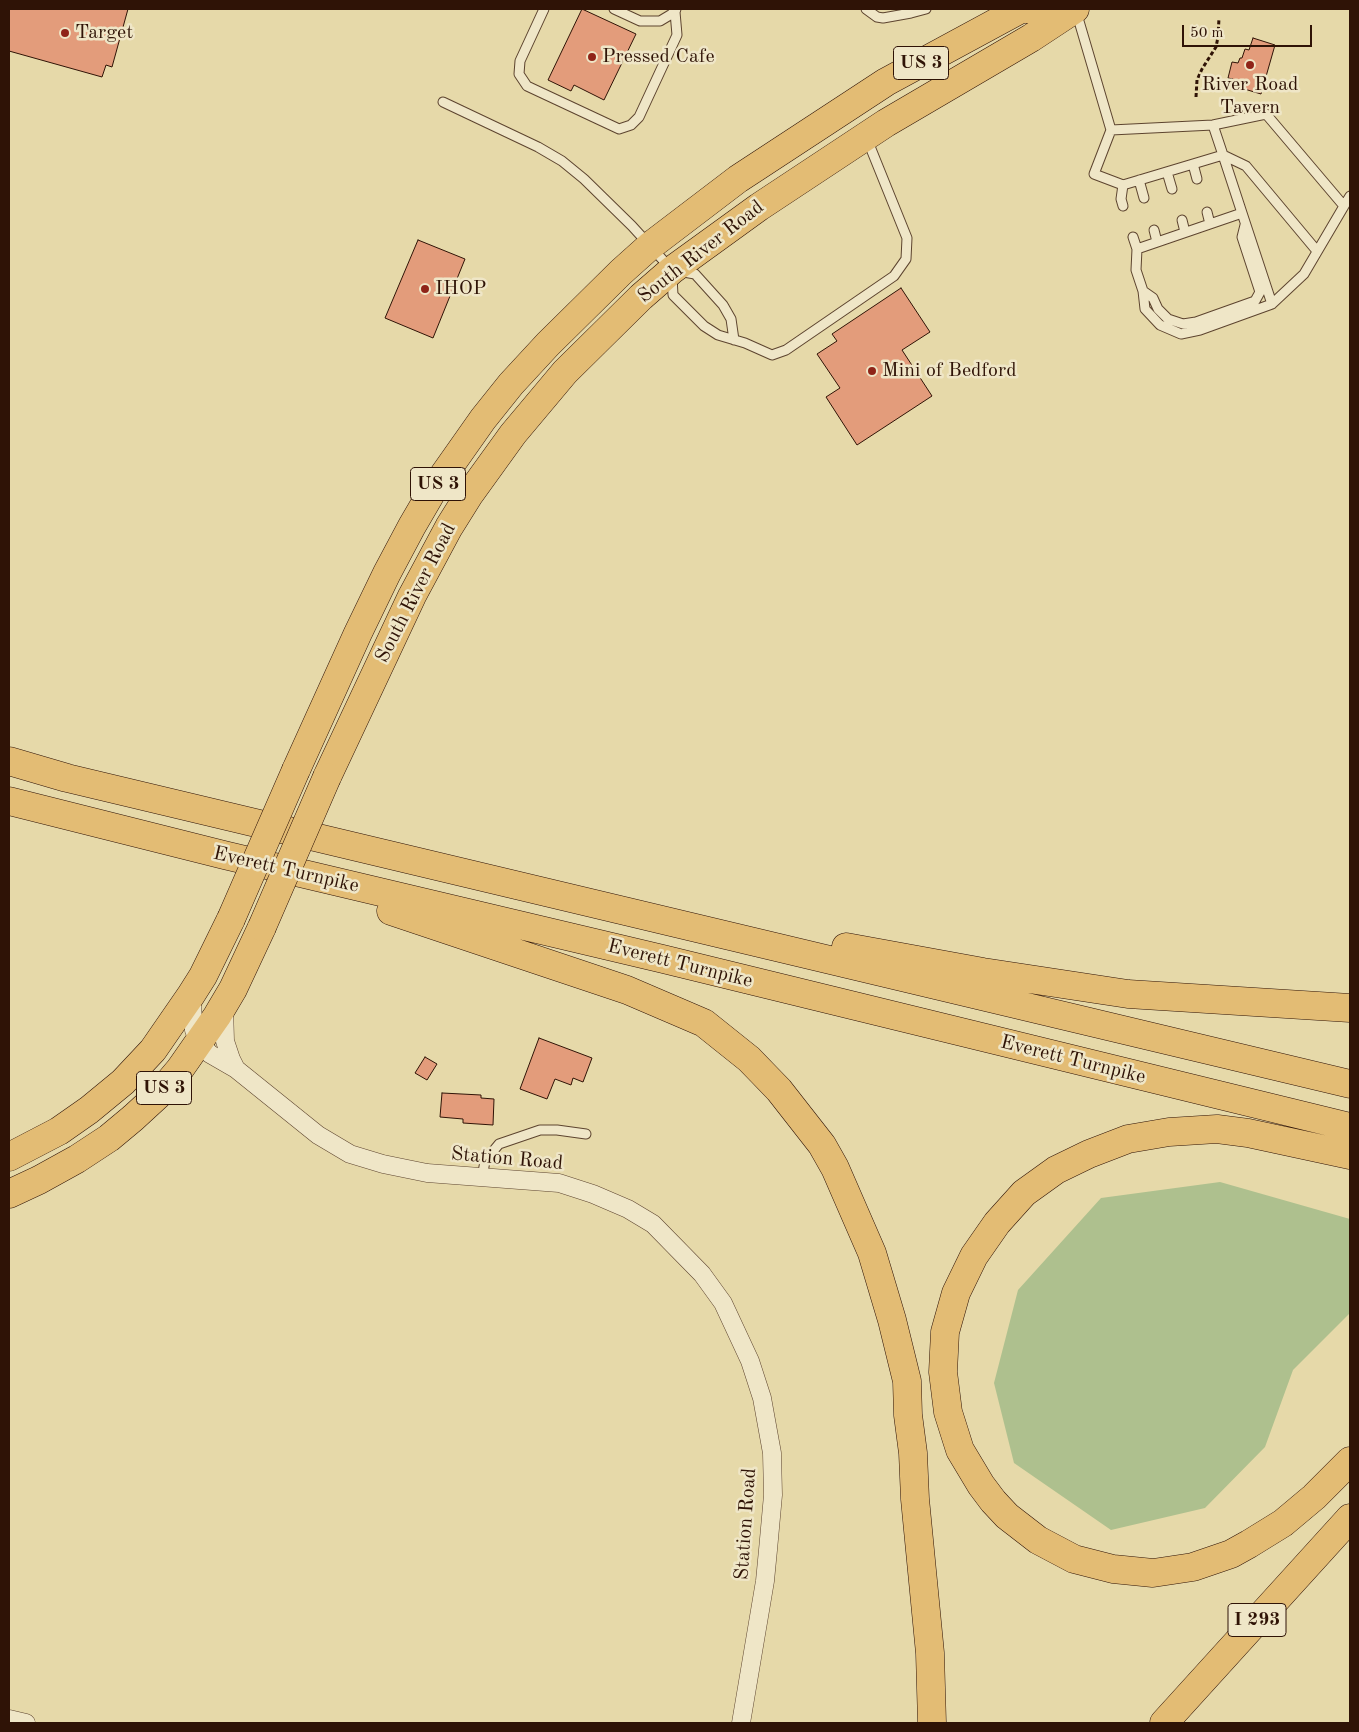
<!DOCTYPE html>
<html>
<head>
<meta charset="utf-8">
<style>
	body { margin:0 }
	#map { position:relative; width:1359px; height:1732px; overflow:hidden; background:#e6d9a9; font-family:"Old Standard TT",serif }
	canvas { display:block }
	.frame { position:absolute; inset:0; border:10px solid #2f1306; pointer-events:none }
	.scale { position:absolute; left:1182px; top:25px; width:130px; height:22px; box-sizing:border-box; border:2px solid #2f1306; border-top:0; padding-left:6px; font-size:15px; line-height:18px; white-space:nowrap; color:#2f1306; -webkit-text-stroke:4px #efe6c7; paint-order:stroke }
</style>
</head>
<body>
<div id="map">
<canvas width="1359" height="1732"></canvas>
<div class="frame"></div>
<div class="scale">50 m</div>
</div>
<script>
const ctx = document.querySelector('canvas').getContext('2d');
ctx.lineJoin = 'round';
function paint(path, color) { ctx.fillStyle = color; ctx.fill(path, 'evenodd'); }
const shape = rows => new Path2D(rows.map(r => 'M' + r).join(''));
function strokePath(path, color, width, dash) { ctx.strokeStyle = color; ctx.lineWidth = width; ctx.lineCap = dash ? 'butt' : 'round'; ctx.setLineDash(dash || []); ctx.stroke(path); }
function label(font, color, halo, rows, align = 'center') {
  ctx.font = font + ' "Old Standard TT",serif'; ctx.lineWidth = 5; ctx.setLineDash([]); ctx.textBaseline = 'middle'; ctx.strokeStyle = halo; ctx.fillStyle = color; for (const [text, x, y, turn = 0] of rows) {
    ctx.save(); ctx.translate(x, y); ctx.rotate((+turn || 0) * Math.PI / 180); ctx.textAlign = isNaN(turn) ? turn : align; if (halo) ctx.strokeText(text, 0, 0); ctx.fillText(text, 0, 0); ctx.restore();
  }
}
paint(shape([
	[1220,1182,1350,1219,1350,1313,1293,1370,1265,1447,1205,1508,1111,1530,1014,1463,994,1383,1018,1290,1101,1198]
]), '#aec08e');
const building = shape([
	[9,9,128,9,112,67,106,65,102,77,9,51,9,9],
	[582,9,636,34,604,100,574,85,571,91,548,80,582,9],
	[1253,38,1275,45,1261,94,1231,85,1233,79,1228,78,1232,62,1238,63,1240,58,1242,58,1245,49,1249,50,1253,38],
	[418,240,465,259,433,338,385,318,418,240],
	[901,288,930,332,902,350,932,396,857,445,826,397,840,388,817,354,837,341,832,334,901,288],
	[539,1038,592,1058,583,1082,573,1078,571,1085,555,1079,547,1099,520,1089,539,1038],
	[425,1057,437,1064,427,1080,415,1073,425,1057],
	[442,1093,481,1095,481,1098,494,1099,493,1125,463,1123,463,1119,440,1117,442,1093]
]);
paint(building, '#e39c7b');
strokePath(building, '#2f1306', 1);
const lane = shape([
	[544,9,520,61,519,74,527,86,619,129,631,125,639,117,677,35,675,12,673,9],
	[614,9,640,21,660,21,675,12,676,9],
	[866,9,877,17,883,18,911,13,926,9],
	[1076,11,1111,130,1213,125,1266,114,1344,206,1350,196],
	[443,102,538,147,562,161,584,179,632,226,672,270,695,274,723,305,731,319,734,340],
	[1213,125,1223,155,1246,166,1317,251],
	[1111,130,1094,174,1123,185,1223,155,1242,213,1137,249,1133,237],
	[1193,164,1197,179],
	[1167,172,1172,189],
	[1139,180,1144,198],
	[1123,185,1121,199,1123,206],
	[1207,212,1210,224],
	[1182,220,1185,232],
	[1154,230,1157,242],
	[1137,249,1136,270,1143,291,1145,309,1160,325,1181,334,1200,330,1272,304,1242,213],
	[672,277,673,295,704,326,718,335,745,343,772,355,786,350,894,276,906,259,907,238,867,139],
	[1143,291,1153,298,1158,309,1168,319,1183,324,1196,322,1255,301,1260,292,1242,237,1245,225],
	[1272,304,1304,274,1344,206],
	[482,1178,485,1161,499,1144,540,1130,557,1130,586,1134]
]);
const street = shape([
	[191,995,194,1030,200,1043,210,1054,236,1069,318,1135,350,1154,383,1164,427,1173,559,1183,593,1194,628,1209,653,1224,702,1274,723,1303,750,1361,762,1398,772,1453,773,1495,768,1550,765,1581,741,1723],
	[224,1007,225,1041,231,1059,236,1069],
	[9,1719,26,1723]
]);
const primary = shape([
	[296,770,358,633,387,573,412,526,433,490,483,419,511,384,548,344,621,272,650,246,738,179,886,82,1021,9,1055,9],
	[327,777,412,596,449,527,469,495,513,434,565,372,641,297,672,270,759,207,886,123,1031,38,1075,9],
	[9,1157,59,1131,89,1110,123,1082,153,1050,191,995,203,976,231,919],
	[9,1194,39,1180,77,1159,109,1138,133,1118,158,1095,180,1069,217,1016,233,989,262,927]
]);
const highway = shape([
	[9,761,67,778,1350,1084],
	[9,801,224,855,663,959,1350,1127],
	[391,911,627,990,704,1023,749,1059,779,1090,822,1145,835,1168,872,1253,892,1320,907,1381,908,1415,913,1453,915,1499,930,1653,932,1723],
	[846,947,983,972,1128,994,1350,1008],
	[1350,1155,1248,1133,1217,1129,1169,1132,1128,1139,1089,1154,1056,1170,1024,1193,997,1223,974,1256,956,1293,945,1332,943,1372,948,1412,960,1450,981,1485,993,1501,1007,1516,1038,1540,1074,1559,1113,1569,1153,1573,1193,1567,1231,1554,1249,1544,1283,1523,1314,1497,1350,1461],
	[1164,1723,1350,1518]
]);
strokePath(lane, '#5d442f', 11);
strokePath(street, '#5d442f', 19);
strokePath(primary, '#2f1306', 29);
strokePath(highway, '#2f1306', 29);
strokePath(shape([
	[1196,97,1197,80,1202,69,1216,47,1218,37,1219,18]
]), '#2f1306', 3, [4, 2.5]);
strokePath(lane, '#efe6c7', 9);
strokePath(street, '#efe6c7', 18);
strokePath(primary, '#e3bc74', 28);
strokePath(highway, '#e3bc74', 28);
const primaryBridge = shape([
	[231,919,296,770],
	[262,927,327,777]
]);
strokePath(primaryBridge, '#2f1306', 29, []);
strokePath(primaryBridge, '#e3bc74', 28);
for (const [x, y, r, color] of [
	[65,33,5,"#8f2418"],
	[592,57,5,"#8f2418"],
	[1250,65,5,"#8f2418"],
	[425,289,5,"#8f2418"],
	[872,371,5,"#8f2418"]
]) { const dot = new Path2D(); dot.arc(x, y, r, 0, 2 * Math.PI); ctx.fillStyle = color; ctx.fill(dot); strokePath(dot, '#efe6c7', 2); }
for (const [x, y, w] of [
	[921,63,55],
	[438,484,55],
	[164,1088,55],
	[1257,1620,58]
]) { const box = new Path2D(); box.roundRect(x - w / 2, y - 16.5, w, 33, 4); ctx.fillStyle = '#efe6c7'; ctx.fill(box); strokePath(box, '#2f1306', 1); }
label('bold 19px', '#2f1306', null, [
	["US 3",921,63],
	["US 3",438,484],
	["US 3",164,1088],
	["I 293",1257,1620]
]);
label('20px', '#2f1306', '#efe6c7', [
	["Target",75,33],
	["Pressed Cafe",602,57],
	["River Road",1250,85,"center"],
	["Tavern",1250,108,"center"],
	["IHOP",435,289],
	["Mini of Bedford",882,371]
], 'left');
label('20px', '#2f1306', '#efe6c7', [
	["South River Road",701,252,-38],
	["South River Road",416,593,-63],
	["Everett Turnpike",286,870,13],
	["Everett Turnpike",680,964,14],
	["Everett Turnpike",1073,1060,14],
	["Station Road",507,1159,5],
	["Station Road",746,1524,-86]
]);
</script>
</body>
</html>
